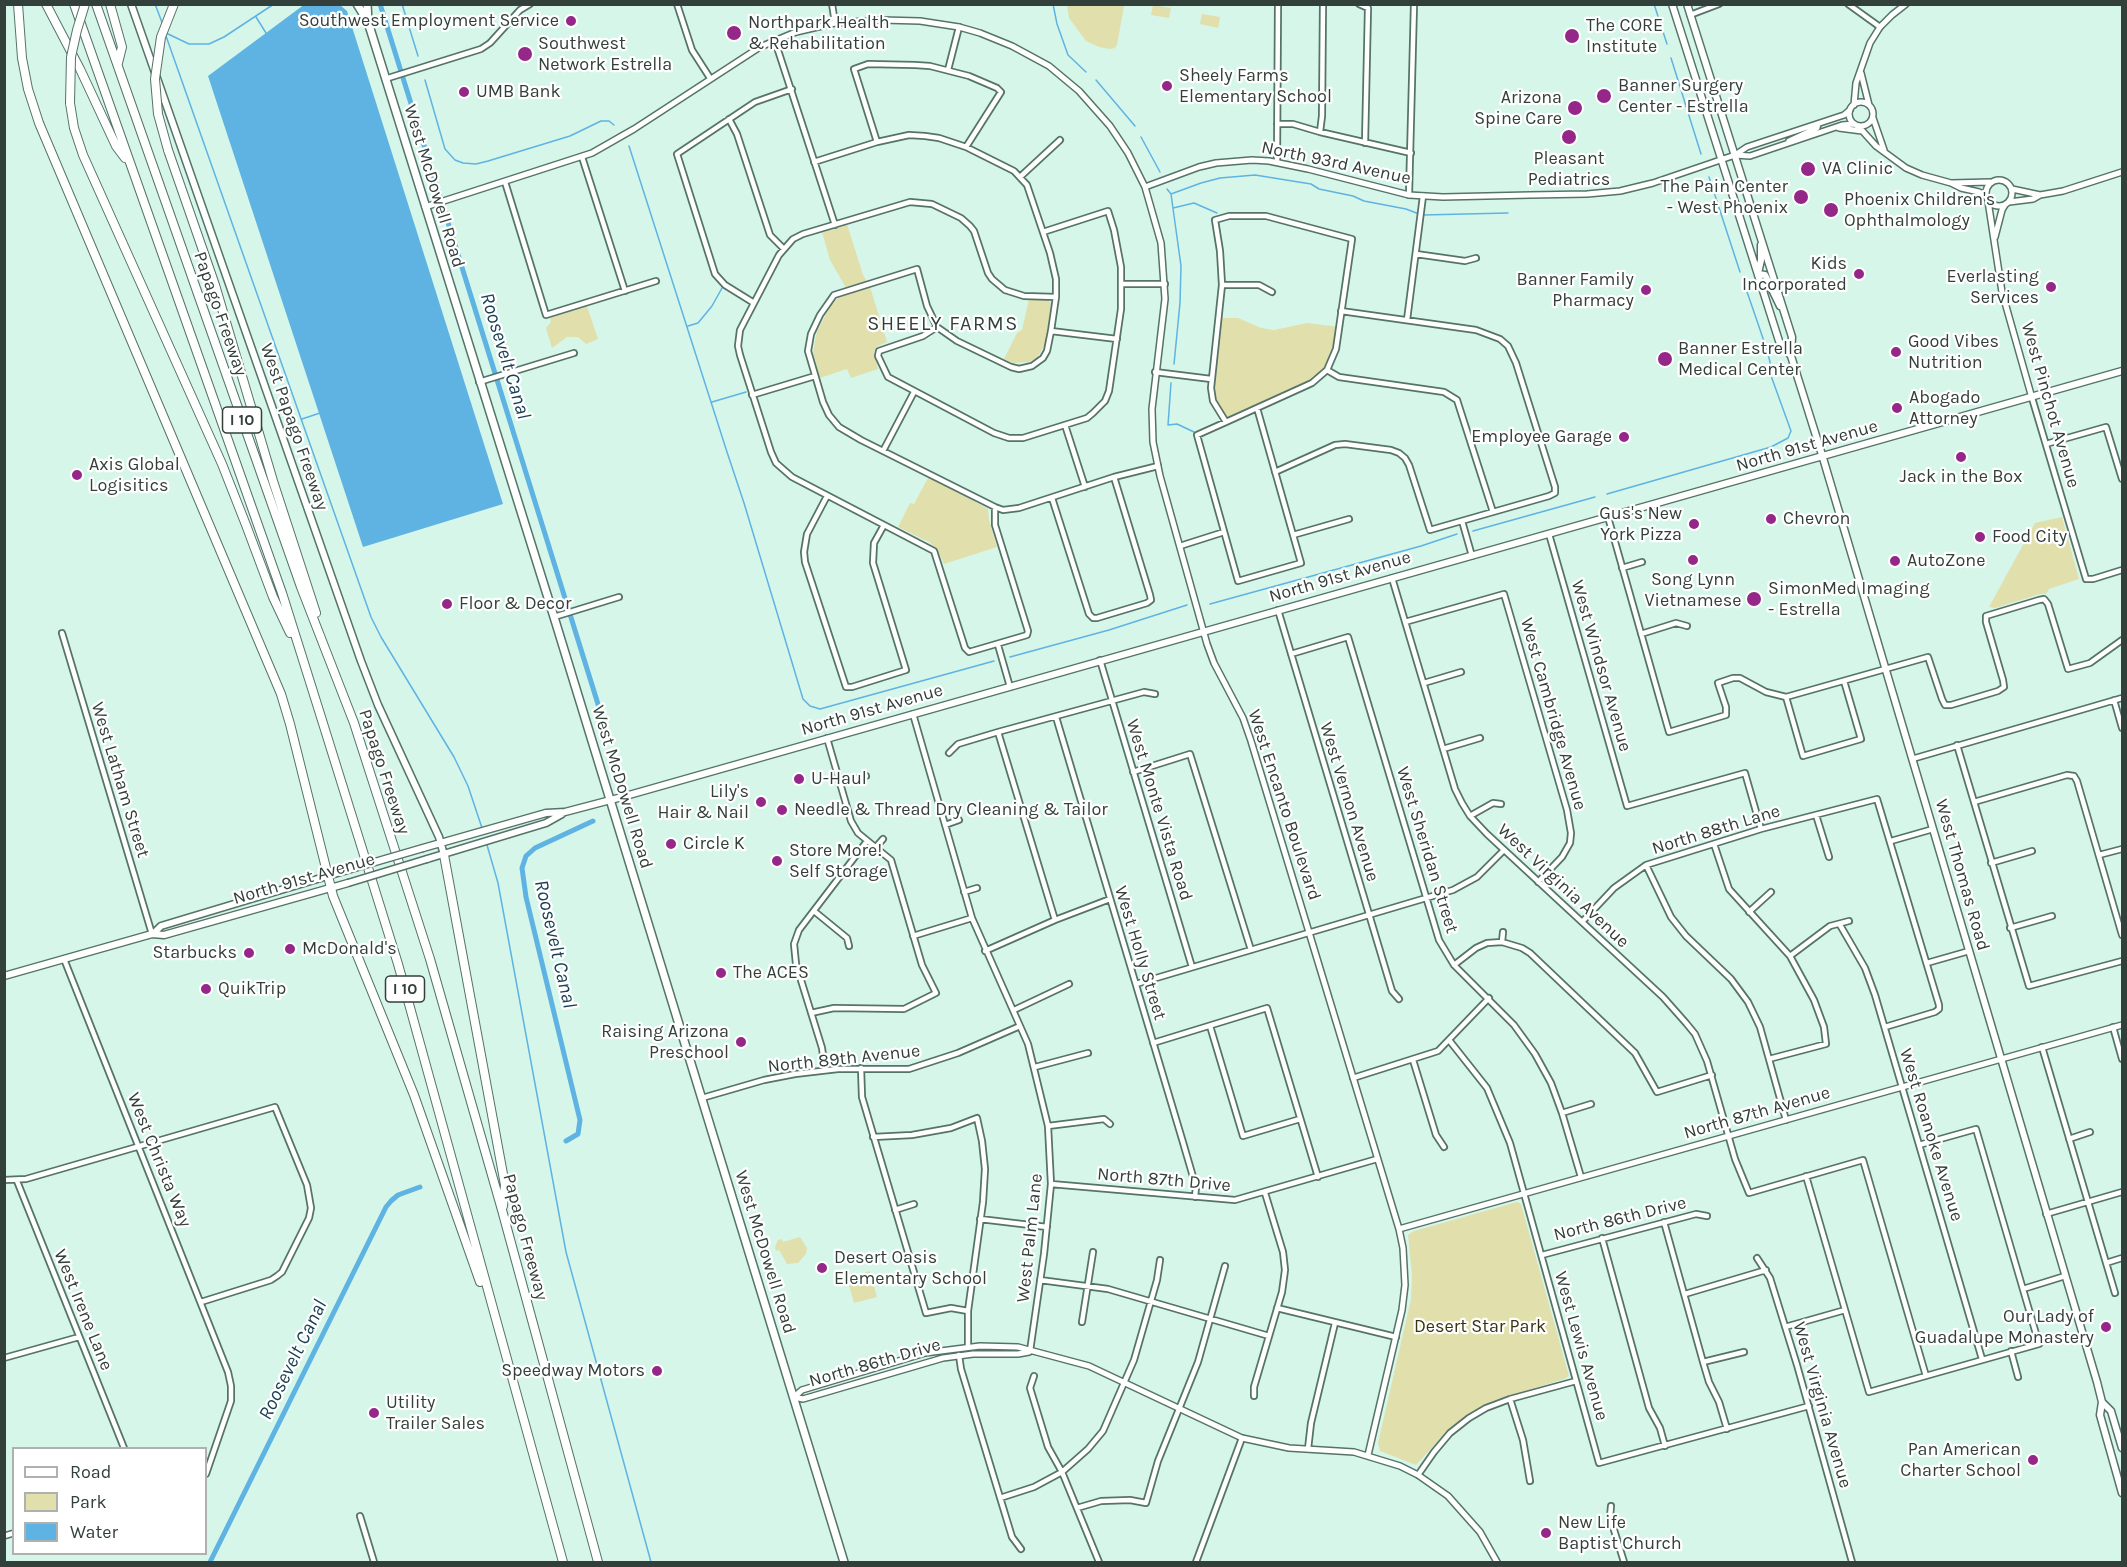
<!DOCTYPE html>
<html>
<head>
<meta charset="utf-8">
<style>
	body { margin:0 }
	#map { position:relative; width:2127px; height:1567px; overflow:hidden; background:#d6f6ea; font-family:Karla,sans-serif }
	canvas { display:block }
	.frame { position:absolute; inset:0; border:6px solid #323f3a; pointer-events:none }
	.legend { position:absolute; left:12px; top:1447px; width:195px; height:108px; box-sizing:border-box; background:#fff; border:2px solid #adb2b0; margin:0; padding:8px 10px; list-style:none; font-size:18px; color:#323f3a }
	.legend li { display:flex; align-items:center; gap:12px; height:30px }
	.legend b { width:30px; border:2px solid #adb2b0 }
</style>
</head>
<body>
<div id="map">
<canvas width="2127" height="1567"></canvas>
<div class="frame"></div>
<ul class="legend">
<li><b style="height:8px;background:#fff"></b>Road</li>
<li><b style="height:16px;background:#e1dfab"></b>Park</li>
<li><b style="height:16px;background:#5fb3e2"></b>Water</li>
</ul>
</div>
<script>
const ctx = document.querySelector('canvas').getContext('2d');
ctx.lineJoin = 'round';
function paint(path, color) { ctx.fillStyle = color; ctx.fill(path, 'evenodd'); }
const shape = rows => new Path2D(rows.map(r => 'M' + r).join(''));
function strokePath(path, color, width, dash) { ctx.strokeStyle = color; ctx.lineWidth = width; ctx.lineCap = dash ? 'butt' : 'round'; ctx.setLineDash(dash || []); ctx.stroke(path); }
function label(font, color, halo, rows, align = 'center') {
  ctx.font = font + ' Karla,sans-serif'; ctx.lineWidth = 4.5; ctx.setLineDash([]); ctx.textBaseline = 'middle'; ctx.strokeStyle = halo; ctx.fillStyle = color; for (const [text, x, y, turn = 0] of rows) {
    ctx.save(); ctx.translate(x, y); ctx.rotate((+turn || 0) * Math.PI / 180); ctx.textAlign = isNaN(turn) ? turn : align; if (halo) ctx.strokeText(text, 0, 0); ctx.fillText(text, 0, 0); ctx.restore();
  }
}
paint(shape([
	[1121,5,1124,6,1117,45,1115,48,1110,49,1099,47,1086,41,1069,18,1067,5],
	[1153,5,1171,8,1169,18,1151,15],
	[1202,14,1220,17,1218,28,1200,24],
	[847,224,863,275,870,287,887,342,878,346,874,351,878,369,851,378,847,369,820,378,813,352,817,331,831,305,838,298,849,293,830,260,822,232],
	[1029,299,1047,299,1051,303,1045,345,1037,358,1029,362,1013,363,1004,359,1017,333,1022,330],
	[587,306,598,339,586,344,578,337,567,337,552,348,546,328,551,322,550,318],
	[1219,318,1238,318,1261,328,1274,330,1307,323,1339,327,1331,362,1317,380,1226,422,1211,395],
	[928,478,940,482,988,509,989,520,997,547,944,564,936,548,929,542,898,527,910,503,914,504],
	[2062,517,2079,579,2049,589,2046,594,2040,594,1995,608,1989,607,2035,523],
	[1517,1202,1521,1204,1569,1376,1564,1379,1495,1400,1473,1411,1449,1429,1416,1465,1380,1451,1378,1443,1411,1299,1412,1275,1408,1235,1414,1231],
	[800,1237,807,1248,806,1254,798,1263,787,1264,779,1250,776,1251,775,1247,778,1240,782,1239,783,1242],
	[870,1271,877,1297,854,1303,847,1278]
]), '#e1dfab');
paint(shape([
	[305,4,340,5,347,11,503,504,363,547,208,76]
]), '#5fb3e2');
strokePath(shape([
	[155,4,163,25],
	[402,4,418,56],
	[1053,4,1057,24,1068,55,1086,72],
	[1654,4,1667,44],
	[256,17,266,33],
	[166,33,189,44,209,44,224,37,274,4],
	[166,36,371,617,381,637,454,757,468,786,482,828],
	[1671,58,1701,154],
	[425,80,445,149,455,160,463,163,476,164,488,161,570,136,601,121,609,121,614,125],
	[1096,80,1135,126],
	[1141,137,1160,172],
	[629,146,727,452,744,503,803,699,810,706,820,709,994,661],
	[1709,177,1740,272],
	[1167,189,1171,194,1181,266,1180,303,1174,364],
	[1171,194,1201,183,1220,178,1255,175,1311,184,1319,189,1353,196,1364,201,1406,209,1419,214],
	[1173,208,1194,203,1217,213],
	[1423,215,1508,213],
	[688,326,698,323,712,306,722,288],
	[1171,383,1168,425,1177,424,1194,432],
	[712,402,746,392],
	[302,419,320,413],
	[1607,494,1771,447,1788,438,1791,431,1770,373,1770,362,1767,350,1744,283],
	[1473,531,1595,497],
	[1210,604,1421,546,1457,534],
	[1010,657,1109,630,1187,605],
	[487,845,498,883,566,1252,651,1562]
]), '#5fb3e2', 1.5);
strokePath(shape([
	[380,4,602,717],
	[566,1141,578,1134,580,1120,526,897,522,868,526,856,535,848,593,821],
	[210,1562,386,1207,391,1201,398,1195,420,1187]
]), '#5fb3e2', 5);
const minor = shape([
	[677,4,692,50,710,78],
	[832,4,835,23],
	[1359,4,1368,8,1365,143],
	[1848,4,1880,27],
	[1690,15,1719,4],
	[775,41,835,225],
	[948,70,959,27],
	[385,79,481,49,490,43,520,10,530,4],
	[729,119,737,134,770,235,784,249],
	[1277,124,1293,124,1320,132,1411,153],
	[1320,132,1322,116,1323,4],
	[877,142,854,69,868,64,915,65,930,66,969,76,997,88,1001,92,966,147],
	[582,157,625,291],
	[814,162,877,142,909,135,925,136,939,138,966,147,1014,171,1027,185,1050,253,1056,279,1056,297,1051,331,1047,351,1043,358,1032,366,1019,369,1011,367,957,341,937,327],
	[1277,162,1278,4],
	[1020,177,1060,140],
	[505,182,546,315,656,281],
	[1409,195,1414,4],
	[1416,254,1465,261,1476,258],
	[1123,284,1165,284],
	[1222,285,1259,285,1272,292],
	[754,303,725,285,715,274,677,154,755,102,792,89],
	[1407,320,1423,196],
	[937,327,927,306,917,269,834,295,820,315,811,334,808,351,823,402,829,415,839,427,861,440,995,507,1003,510,1019,508,1114,477,1158,466],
	[937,327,923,336,879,351,878,356,888,377,994,433,1009,438,1023,438,1087,418,1093,413,1105,401,1109,391,1121,309,1121,267,1114,230,1108,211,1043,232],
	[1051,331,1117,339],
	[1327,370,1339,377,1444,392,1457,400,1493,512],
	[1155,372,1211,379],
	[479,382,574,353],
	[752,395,815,376],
	[2032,398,2086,579,2093,579,2122,570],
	[1226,422,1213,401,1211,388,1222,285,1220,251,1215,220,1229,216,1266,216,1352,239,1336,349,1327,370,1312,383,1226,422,1197,435,1238,581,1301,563,1257,408],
	[1065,425,1085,487],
	[2046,444,2106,427,2122,479],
	[883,451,914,392],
	[1275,472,1335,445,1345,444,1391,450,1399,453,1405,458,1409,465,1430,530,1549,496,1555,493,1555,487,1516,363,1508,346,1500,339,1476,330,1341,311],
	[827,496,807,534,804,552,805,562,846,687,852,687,906,670,873,563,874,543,884,525],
	[1052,498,1089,614,1093,618,1097,618,1147,603,1151,600,1150,595,1114,477],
	[995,507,995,525,1028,631,1027,635,969,652,965,648,934,551,792,477,776,463,771,452,740,355,738,346,740,330,779,255,793,239,803,234,910,202,932,204,961,218,970,226,974,231,988,273,992,279,1005,290,1024,296,1056,297],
	[1608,517,1669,732,1726,715,1726,707,1718,683,1733,678,1740,678,1766,692,1786,697,1928,657,1942,699,1945,705,1951,705,1998,691,2004,687,2003,680,1986,622,1986,616,2039,600,2044,599,2048,604,2068,669,2090,663,2122,640],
	[1462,521,1472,556],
	[1549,534,1627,806,1745,773,1761,829],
	[1293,535,1349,519],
	[1180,546,1224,532],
	[1622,568,1642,562],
	[1392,578,1455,789,1462,803,1470,816,1487,834,1663,997,1686,1023,1695,1034,1707,1061,1735,1159,1749,1193,1863,1160,1926,1376],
	[1278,610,1392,991,1399,999],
	[554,617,619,597],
	[1405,622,1504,594,1567,810,1571,833,1570,843,1562,857,1538,882],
	[62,633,152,934],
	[1641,634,1676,623,1687,626],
	[998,645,1010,687],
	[1291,654,1348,637,1439,940,1454,965,1514,1025,1535,1054,1551,1083,1562,1113,1581,1177],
	[1100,660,1192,967],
	[1424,683,1461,672],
	[1786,697,1803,756,1861,739,1844,681],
	[2114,700,2122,728],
	[913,714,972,918,1028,1044,1048,1126,1051,1184,1044,1254,1030,1351],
	[1056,717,1182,1139,1196,1187,1195,1197],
	[998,732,1055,920],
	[1957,745,2029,986,2122,961],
	[1443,749,1480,738],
	[949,753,958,744,998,732,1144,692,1155,694],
	[1912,759,2122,698],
	[1133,772,1190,754,1251,950],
	[840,783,866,776],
	[1974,802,2067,775,2074,776,2077,781,2122,935],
	[1816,815,1829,857],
	[1470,816,1493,803,1501,804],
	[945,825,959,820],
	[1891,841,1933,829],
	[1714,844,1729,889,1790,956,1814,1000,1824,1027,1826,1044,1769,1059],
	[876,847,883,839],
	[2099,855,2122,849],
	[1991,863,2032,851],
	[1646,865,1671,917,1686,936,1731,979,1748,1002,1760,1027,1786,1120],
	[964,892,977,888],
	[814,911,847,938,849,946],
	[1749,912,1771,892],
	[1582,922,1614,888,1646,865,1761,829,1877,799,1939,1005,1939,1009,1935,1012,1885,1027],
	[1840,925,1865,968,1875,995,1982,1359],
	[2010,928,2052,916],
	[913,936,972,918],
	[1502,942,1503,932],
	[985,951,1055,920,1110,899],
	[1790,956,1830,926,1849,921],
	[64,959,228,1372,231,1386,231,1401,206,1474],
	[1927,963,1969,951],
	[1454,965,1476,948,1487,943,1502,942,1522,948,1530,953,1635,1053,1657,1092,1712,1075],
	[1136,984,1453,890,1477,877,1504,850],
	[1014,1010,1069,984],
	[811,1013,834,1008,904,1009,936,993,922,965,891,860,858,833,851,821,827,738],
	[1210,1026,1243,1136,1300,1119],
	[2113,1027,2122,1059],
	[1449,1040,1487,1088,1510,1143,1599,1463,1809,1406],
	[1153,1043,1267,1008,1318,1177],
	[2042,1047,2115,1293],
	[1413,1060,1436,1135,1444,1147],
	[1035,1067,1088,1053],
	[861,1068,862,1097,926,1313,951,1308,968,1311],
	[825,1070,822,1048,796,964,794,944,799,930,867,841],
	[1353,1078,1438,1051,1489,998],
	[702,1098,764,1080,795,1074,838,1069,909,1069,958,1053,1020,1026],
	[1562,1113,1591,1104],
	[1048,1126,1104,1119,1110,1124],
	[873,1137,912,1135,951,1128,977,1118,982,1141,985,1169,983,1202,968,1311,968,1347],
	[2069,1139,2090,1132],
	[1806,1176,1869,1392,2039,1344,1976,1129,1919,1145],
	[4,1180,26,1179,275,1107,307,1185,311,1208,309,1218,282,1272,277,1276,271,1280,201,1302],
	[17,1181,124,1448],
	[1051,1184,1235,1200,1377,1159],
	[895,1210,914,1204],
	[2046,1214,2122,1192],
	[980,1219,1047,1227],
	[1664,1222,1703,1362,1709,1382,1719,1402,1727,1429],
	[1602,1238,1649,1408,1660,1428,1665,1446],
	[1542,1255,1696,1214,1707,1216],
	[1757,1258,1770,1278,1797,1365,1852,1562],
	[2106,1263,2122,1258],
	[1040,1280,1108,1289,1269,1336],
	[2023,1289,2065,1276],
	[1685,1294,1766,1270],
	[1277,1308,1396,1337],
	[1082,1322,1093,1252],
	[1785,1327,1845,1310],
	[2011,1351,2018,1377],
	[959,1355,961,1369,1012,1537,1021,1549],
	[4,1358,79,1337],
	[1703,1362,1744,1352],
	[1034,1376,1030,1388,1048,1447,1062,1472,1099,1562],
	[1254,1396,1254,1387,1282,1292,1285,1270,1283,1252,1265,1193],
	[1510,1399,1523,1440,1530,1481],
	[1308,1449,1311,1423,1335,1323],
	[1418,1475,1434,1452,1450,1433,1469,1418,1486,1408,1510,1399,1576,1381],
	[1000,1498,1034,1487,1062,1472,1088,1449,1103,1431,1134,1360,1157,1280,1160,1260],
	[1611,1506,1610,1517,1624,1562],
	[1077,1508,1101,1501,1130,1500,1146,1503,1158,1461,1198,1362,1225,1266],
	[360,1516,374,1562],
	[4,1536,14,1533],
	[1196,1562,1242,1438]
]);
const tertiary = shape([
	[1861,73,1869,105],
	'1849 114a12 12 0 1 1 24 0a12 12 0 1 1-24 0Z',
	[1854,105,1856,83,1870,43,1880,27,1892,15,1906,4],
	[1873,118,1884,150],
	[1858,126,1876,146,1906,168,1922,175,1951,183,1961,188,1979,192,1986,196],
	[1839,128,1862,131],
	[1789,141,1817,128,1818,124],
	[1735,155,1750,156,1842,125,1854,124],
	'1986 193a13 13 0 1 1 26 0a13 13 0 1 1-26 0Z',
	[1951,183,1990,182],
	[1145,187,1199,167,1216,163,1252,160,1269,161,1308,169,1409,195,1443,197,1530,195,1587,194,1620,191,1653,183,1735,155,1747,147,1844,115,1850,110],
	[2012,189,2040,195],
	[1988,201,2002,292,2032,398],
	[2009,202,2033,199,2040,195,2063,191,2122,172],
	[425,207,592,153,634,129,760,47,796,32,835,23,882,20,920,21,959,27,980,33,1012,46,1049,66,1079,91,1110,126,1128,153,1145,187,1161,243,1165,299,1152,409,1153,442,1160,476,1207,644,1214,663,1243,718,1251,741,1399,1229,1403,1248,1405,1285,1402,1310,1368,1455],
	[1995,237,2002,210,2005,205],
	[1399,1229,2122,1025],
	[794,1397,802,1390,925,1353,980,1346,1018,1347,1089,1366,1242,1438,1289,1448,1354,1452,1400,1466,1418,1475,1448,1496,1480,1532,1497,1562],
	[794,1397,803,1399,943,1358,973,1354,1018,1354,1029,1352]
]);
const secondary = shape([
	[131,4,361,661,378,705,439,837,444,855],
	[1672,4,1779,341,1791,356,1823,458,2097,1382,2102,1402,2100,1415,2122,1493],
	[1687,4,1792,337,1791,356],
	[1758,273,1761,260,1761,245],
	[1758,274,1765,275,1780,306],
	[423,848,546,813,565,812,622,797,2122,371],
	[427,859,546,823,562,814],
	[153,934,161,926,344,871],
	[4,976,152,934,164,935,348,883],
	[2102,1402,2111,1411,2122,1448]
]);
const primary = shape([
	[357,4,368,22,554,617,844,1562],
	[367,4,368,22]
]);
const motorway = shape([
	[18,4,22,58,28,89,39,123,281,694,290,724,333,896,414,1095,480,1282],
	[46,4,80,69,116,146,125,158],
	[74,4,282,593,326,733,398,964,563,1562],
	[96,4,301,587,354,723,430,959,502,1210,598,1562],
	[110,4,122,47,118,63],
	[70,103,74,128,83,155,222,464,246,525,273,597,290,633],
	[168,150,215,285,273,481,316,613],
	[444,855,505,1185,503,1206]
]);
strokePath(minor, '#567368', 8);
strokePath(tertiary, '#567368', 8);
strokePath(secondary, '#567368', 9);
strokePath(primary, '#567368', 10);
strokePath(motorway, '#567368', 10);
strokePath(minor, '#fff', 4.5);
strokePath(tertiary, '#fff', 5);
strokePath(secondary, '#fff', 6);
strokePath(primary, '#fff', 7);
strokePath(motorway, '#fff', 8);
const secondaryBridge = shape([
	[344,871,423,848],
	[348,883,427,859]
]);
const motorwayBridge = shape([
	[70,103,71,57,77,30,85,4],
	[168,150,158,114,155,79,161,37,174,4]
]);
strokePath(secondaryBridge, '#567368', 9, []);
strokePath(motorwayBridge, '#567368', 10, []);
strokePath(secondaryBridge, '#fff', 6);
strokePath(motorwayBridge, '#fff', 8);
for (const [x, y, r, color] of [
	[571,21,6,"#942788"],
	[734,33,8,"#942788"],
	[1572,36,8,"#942788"],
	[525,54,8,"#942788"],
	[1167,86,6,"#942788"],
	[464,92,6,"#942788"],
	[1604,96,8,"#942788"],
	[1575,108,8,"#942788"],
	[1569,137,8,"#942788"],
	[1808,169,8,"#942788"],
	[1801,197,8,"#942788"],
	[1831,210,8,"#942788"],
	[1859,274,6,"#942788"],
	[2051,287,6,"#942788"],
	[1646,290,6,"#942788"],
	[1896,352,6,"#942788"],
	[1665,359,8,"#942788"],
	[1897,408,6,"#942788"],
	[1624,437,6,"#942788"],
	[1961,457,6,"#942788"],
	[77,475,6,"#942788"],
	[1771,519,6,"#942788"],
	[1694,524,6,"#942788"],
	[1980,537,6,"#942788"],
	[1693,560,6,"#942788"],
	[1895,561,6,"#942788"],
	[1754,599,8,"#942788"],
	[447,604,6,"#942788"],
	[799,779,6,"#942788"],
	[761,802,6,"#942788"],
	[782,810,6,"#942788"],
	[671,844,6,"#942788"],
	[777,861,6,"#942788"],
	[290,949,6,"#942788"],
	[249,953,6,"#942788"],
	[721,973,6,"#942788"],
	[206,989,6,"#942788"],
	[741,1042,6,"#942788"],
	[822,1268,6,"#942788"],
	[2106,1327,6,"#942788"],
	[657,1371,6,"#942788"],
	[374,1413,6,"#942788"],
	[2033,1460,6,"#942788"],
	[1546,1533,6,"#942788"]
]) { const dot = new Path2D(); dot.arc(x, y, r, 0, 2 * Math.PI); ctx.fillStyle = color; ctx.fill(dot); strokePath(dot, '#fff', 2); }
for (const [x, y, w] of [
	[242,420,39],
	[405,989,39]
]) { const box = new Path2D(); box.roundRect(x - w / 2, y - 13, w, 26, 4.5); ctx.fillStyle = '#fff'; ctx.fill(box); strokePath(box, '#323f3a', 1.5); }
label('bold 16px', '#323f3a', null, [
	["I 10",242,420],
	["I 10",405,989]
]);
label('18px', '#323f3a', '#fff', [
	["Southwest Employment Service",559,21,"right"],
	["Northpark Health",748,23],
	["& Rehabilitation",748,44],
	["The CORE",1586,26],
	["Institute",1586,47],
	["Southwest",538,44],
	["Network Estrella",538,65],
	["Sheely Farms",1179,76],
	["Elementary School",1179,97],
	["Banner Surgery",1618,86],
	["Center - Estrella",1618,107],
	["UMB Bank",476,92],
	["Arizona",1562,98,"right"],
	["Spine Care",1562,119,"right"],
	["Pleasant",1569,159,"center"],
	["Pediatrics",1569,180,"center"],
	["VA Clinic",1822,169],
	["The Pain Center",1788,187,"right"],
	["- West Phoenix",1788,208,"right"],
	["Phoenix Children's",1844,200],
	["Ophthalmology",1844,221],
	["Kids",1847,264,"right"],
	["Incorporated",1847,285,"right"],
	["Everlasting",2039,277,"right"],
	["Services",2039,298,"right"],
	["Banner Family",1634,280,"right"],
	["Pharmacy",1634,301,"right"],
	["Good Vibes",1908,342],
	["Nutrition",1908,363],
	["Banner Estrella",1678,349],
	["Medical Center",1678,370],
	["Abogado",1909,398],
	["Attorney",1909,419],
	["Employee Garage",1612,437,"right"],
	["Axis Global",89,465],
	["Logisitics",89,486],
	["Jack in the Box",1961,477,"center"],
	["Gus's New",1682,514,"right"],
	["York Pizza",1682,535,"right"],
	["Chevron",1783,519],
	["Food City",1992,537],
	["AutoZone",1907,561],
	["Song Lynn",1693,580,"center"],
	["Vietnamese",1693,601,"center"],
	["SimonMed Imaging",1768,589],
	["- Estrella",1768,610],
	["Floor & Decor",459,604],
	["U-Haul",811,779],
	["Lily's",749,792,"right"],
	["Hair & Nail",749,813,"right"],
	["Needle & Thread Dry Cleaning & Tailor",794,810],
	["Circle K",683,844],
	["Store More!",789,851],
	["Self Storage",789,872],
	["McDonald's",302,949],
	["Starbucks",237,953,"right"],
	["The ACES",733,973],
	["QuikTrip",218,989],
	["Raising Arizona",729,1032,"right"],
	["Preschool",729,1053,"right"],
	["Desert Oasis",834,1258],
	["Elementary School",834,1279],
	["Our Lady of",2094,1317,"right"],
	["Guadalupe Monastery",2094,1338,"right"],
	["Speedway Motors",645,1371,"right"],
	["Utility",386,1403],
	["Trailer Sales",386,1424],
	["Pan American",2021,1450,"right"],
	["Charter School",2021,1471,"right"],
	["New Life",1558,1523],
	["Baptist Church",1558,1544]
], 'left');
label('18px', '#323f3a', '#fff', [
	["North 93rd Avenue",1336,163,12],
	["West McDowell Road",434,186,73],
	["Papago Freeway",220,314,71],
	["West Pinchot Avenue",2050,405,74],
	["West Papago Freeway",294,427,71],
	["North 91st Avenue",1807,446,-16],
	["North 91st Avenue",1340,577,-16],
	["West Windsor Avenue",1601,666,74],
	["North 91st Avenue",872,710,-16],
	["West Cambridge Avenue",1553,714,74],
	["Papago Freeway",384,772,72],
	["West Latham Street",120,780,73],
	["West McDowell Road",622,787,73],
	["West Vernon Avenue",1349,802,73],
	["West Encanto Boulevard",1284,805,72],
	["West Monte Vista Road",1159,810,73],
	["North 88th Lane",1716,830,-17],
	["West Sheridan Street",1427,850,73],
	["West Thomas Road",1962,875,74],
	["North 91st Avenue",304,879,-16],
	["West Virginia Avenue",1563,886,43],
	["West Holly Street",1140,953,73],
	["North 89th Avenue",844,1059,-6],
	["North 87th Avenue",1757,1113,-16],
	["West Roanoke Avenue",1931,1135,73],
	["West Christa Way",159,1160,68],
	["North 87th Drive",1164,1180,5],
	["North 86th Drive",1620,1219,-14],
	["Papago Freeway",525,1237,75],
	["West Palm Lane",1030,1238,-84],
	["West McDowell Road",765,1252,73],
	["West Irene Lane",83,1310,68],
	["West Lewis Avenue",1581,1346,74],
	["North 86th Drive",875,1363,-16],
	["West Virginia Avenue",1822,1405,74]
]);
label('18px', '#373511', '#fff', [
	["Desert Star Park",1480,1327]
]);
ctx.letterSpacing = '1.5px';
label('20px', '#323f3a', '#fff', [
	["SHEELY FARMS",943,324]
]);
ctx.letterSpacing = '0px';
label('italic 20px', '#1b4054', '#fff', [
	["Roosevelt Canal",505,356,73],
	["Roosevelt Canal",555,944,77],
	["Roosevelt Canal",293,1360,-64]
]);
</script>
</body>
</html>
